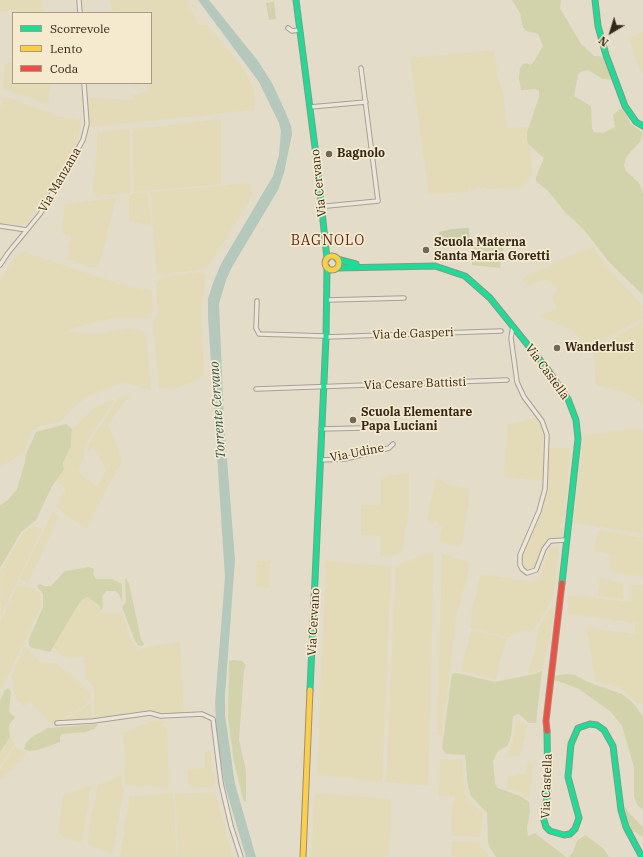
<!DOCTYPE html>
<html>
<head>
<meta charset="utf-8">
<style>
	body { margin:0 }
	#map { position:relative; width:643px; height:857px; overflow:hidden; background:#e3dcc9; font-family:"IBM Plex Serif",serif }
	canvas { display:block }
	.legend { position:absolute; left:12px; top:12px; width:140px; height:72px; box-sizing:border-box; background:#f5eacd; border:1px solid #a89c86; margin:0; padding:5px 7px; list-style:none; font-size:12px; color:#35281b }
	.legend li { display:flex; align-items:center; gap:8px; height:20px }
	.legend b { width:20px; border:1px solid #a89c86 }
	.north { position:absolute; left:591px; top:12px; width:40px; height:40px; -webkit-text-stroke:3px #f5eacd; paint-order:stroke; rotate:218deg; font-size:11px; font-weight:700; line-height:16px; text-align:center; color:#35281b }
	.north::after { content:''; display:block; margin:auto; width:14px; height:18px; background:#35281b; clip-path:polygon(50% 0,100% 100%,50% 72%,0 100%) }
</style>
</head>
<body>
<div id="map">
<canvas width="643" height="857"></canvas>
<ul class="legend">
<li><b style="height:5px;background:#16e098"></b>Scorrevole</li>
<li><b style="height:5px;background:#ffcf43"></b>Lento</li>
<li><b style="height:5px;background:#f24e42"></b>Coda</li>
</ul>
<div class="north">N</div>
</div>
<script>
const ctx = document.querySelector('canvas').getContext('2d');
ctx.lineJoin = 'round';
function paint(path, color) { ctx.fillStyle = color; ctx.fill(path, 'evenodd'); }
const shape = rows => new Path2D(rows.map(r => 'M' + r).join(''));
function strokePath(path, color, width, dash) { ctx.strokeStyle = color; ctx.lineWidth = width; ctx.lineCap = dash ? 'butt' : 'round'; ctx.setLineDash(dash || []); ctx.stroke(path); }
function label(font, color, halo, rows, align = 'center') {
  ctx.font = font + ' "IBM Plex Serif",serif'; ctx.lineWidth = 3.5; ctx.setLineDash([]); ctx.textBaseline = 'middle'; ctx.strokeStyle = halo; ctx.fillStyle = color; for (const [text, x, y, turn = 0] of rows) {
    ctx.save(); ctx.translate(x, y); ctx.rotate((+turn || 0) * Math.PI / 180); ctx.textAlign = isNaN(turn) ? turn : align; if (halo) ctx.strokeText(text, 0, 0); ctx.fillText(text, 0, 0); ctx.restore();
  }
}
paint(shape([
	[0,0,42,0,43,13,16,13,15,10,0,12],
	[109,0,186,0,199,25,207,25,244,69,254,91,254,110,90,127,88,98,134,100,133,95,148,92,148,84,135,86,134,83,151,83,151,13,113,13],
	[643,32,643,72,641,73,629,37],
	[494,50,498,78,503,91,507,128,527,127,532,165,531,174,524,186,517,188,486,189,485,187,468,189,468,192,429,195,410,58],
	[5,62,13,63,13,83,51,83,48,104,3,89],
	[6,97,57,116,78,119,81,123,78,141,54,182,31,218,27,223,21,225,0,223,0,109,3,98],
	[221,119,221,184,134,192,133,129],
	[130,129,130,193,92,196,97,149,97,132],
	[248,183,250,184,252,195,231,231,208,266,204,269,157,275,150,192],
	[147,192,148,196,151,226,129,221,129,196,134,193],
	[116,198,99,267,91,268,68,259,71,237,61,232,65,204],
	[592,246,607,267,643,306,643,318,588,348,572,329,539,316,557,308,552,297,557,291,556,287,546,279,527,286,523,278],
	[22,251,120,284,152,291,152,311,148,318,114,318,74,328,69,332,94,334,131,328,146,333,151,390,122,382,86,398,72,408,61,422,41,426,33,430,23,453,0,467,0,282,15,257],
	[202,272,205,273,206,276,201,308,204,375,192,382,175,388,159,389,153,321,158,314,156,285,163,277],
	[643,322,643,406,628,393,598,386,596,383,594,354,592,349],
	[126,395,130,395,108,425,118,447,122,461,86,529,56,507,66,489,56,480,64,470,63,463,71,446,72,429,94,408,106,402,115,400,88,439,85,447,84,460,81,464,79,470,80,474,97,487,106,469,93,446,87,455,88,445,118,399],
	[536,418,539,420,544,435,543,481,504,477,508,424],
	[631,429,643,430,643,534,573,522,584,435],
	[550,448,571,448,562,537,551,539,546,543,534,569,527,571,521,564,522,554,535,527,546,496],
	[409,473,409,510,401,553,387,556,380,556,381,536,361,535,361,505,381,505,381,477],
	[436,477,447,484,470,489,462,546,439,543,442,527,439,526,439,522,434,521,433,524,427,521],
	[53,511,59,516,28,583,20,579],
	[35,526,42,529,1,615,0,572,23,533],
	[598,530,643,538,643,577,610,572,611,554,594,551],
	[554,546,559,547,556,582,552,600,533,631,518,632,508,638,470,628,472,618,471,614,481,574,533,582,540,575,550,549],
	[428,553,434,553,428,786,386,782,396,566],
	[442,554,469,562,469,569,456,618,446,703,444,705,442,735,437,735],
	[257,561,270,561,269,588,256,587],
	[326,561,391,566,382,782,317,775],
	[600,578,622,583,624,599,598,596],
	[17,585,35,589,40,593,41,608,0,691,0,623],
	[631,585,643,585,643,704,636,702,621,688,596,681,586,628,635,634,635,623,568,614,568,595,632,602],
	[87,597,99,605,103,613,108,614,118,614,123,617,132,642,137,649,180,642,184,715,155,714,94,719,94,691,92,685,86,679,85,659,83,657,67,658,54,649,54,645,80,602],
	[555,607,549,644,542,669,535,673,528,674,535,650,538,629,551,608],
	[471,630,508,639,502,653,496,679,461,671],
	[25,646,41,662,56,663,65,671,68,672,91,693,91,699,81,708,53,725,30,702,25,707,16,699,12,675],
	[91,703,92,721,60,724,66,720],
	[162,720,163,726,167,727,169,788,125,785,124,768,126,764,123,733,144,724],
	[517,721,527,726,520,756,508,757],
	[10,737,14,741,14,745,0,766,0,752],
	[15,746,27,753,0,780,0,769],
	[211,750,212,772,214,772,214,787,189,788,187,769,205,768,205,751],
	[440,759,462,760,465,794,470,802,483,813,480,837,451,836,452,808,455,796,439,796],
	[528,763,534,764,529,799,521,794,506,788,508,776,513,777,514,774,525,774],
	[122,775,122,788,124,789,112,854,88,845,89,827,98,785],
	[91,786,82,843,63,837,58,833,63,795],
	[215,792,233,857,179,857,175,794],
	[173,793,177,857,120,857,130,796],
	[315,793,391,799,389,857,311,857],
	[452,841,480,842,480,846,489,857,451,857]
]), '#e3dbb8');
paint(shape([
	[512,0,561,0,560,8,581,44,594,56,605,57,613,80,603,79,588,70,580,72,578,75,574,96,591,106,592,128,594,132,603,133,615,127,613,115,620,109,623,109,631,124,643,133,640,142,627,156,624,165,626,171,639,183,643,193,643,295,610,263,584,230,565,212,548,191,536,181,536,177,544,158,528,144,527,140,527,132,539,97,539,91,536,89,521,90,519,78,520,68,523,64,527,63,530,65,533,63,543,46,538,34,526,31,523,27,520,13],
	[274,2,276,19,269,20,266,3],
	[504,244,500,268,472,265,472,261,477,258,476,250,471,247],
	[66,424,72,429,71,446,63,463,64,470,52,486,36,520,21,532,0,568,0,505,7,501,17,489,25,462,26,454,36,432],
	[89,567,94,569,93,574,96,579,112,579,122,584,122,602,119,594,115,591,106,591,102,597,103,607,101,610,99,605,87,597,80,602,50,652,32,648,29,645,29,639,43,607,43,594,37,586,40,584,44,586,51,586,65,571],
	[126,578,129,584,141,639,144,644,143,646,138,645,135,641,122,607,126,602,125,580],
	[233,660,242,661,246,665,244,670,239,740,246,771,246,801,244,802,234,762,228,718,229,661],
	[542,671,536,723,529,723,519,714,513,716,511,736,509,742,507,746,498,751,493,761,495,784,498,788,520,796,529,802,530,812,527,827,528,836,535,833,566,857,569,857,573,852,577,841,585,835,603,848,609,857,496,857,490,848,488,842,487,813,471,796,468,787,465,755,446,754,442,748,452,674,457,673,495,682,535,674],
	[566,674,575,675,588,682,622,694,631,701,643,716,643,810,637,804,634,797,634,767,622,726,611,712,579,689,552,679,553,676],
	[8,688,11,692,9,712,15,717,9,725,10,737,0,752,0,701,5,690],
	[98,724,94,729,86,732,62,734,60,737,60,742,38,750,29,751,24,749,26,743,32,737,48,728],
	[621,801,629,813,643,827,643,837,635,832,631,832,625,818]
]), '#d2d3ab');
paint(shape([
	[469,228,470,242,440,242,439,232,452,229]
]), '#cccdaa');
paint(shape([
	[198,0,209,0,258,61,272,83,285,111,291,126,292,134,284,173,278,190,232,267,226,280,219,304,224,421,235,560,225,695,225,715,235,784,256,857,246,857,225,786,217,739,215,703,225,577,208,317,208,299,213,283,221,264,273,176,279,155,281,131,279,123,259,82]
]), '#b5c8bc');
const street = shape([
	[79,0,80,13],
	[288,28,292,31,299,30],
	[310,107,366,102],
	[327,206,378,201,361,68],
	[0,226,27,230],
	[0,265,8,253,40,214,83,140,87,124,84,83],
	[327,300,404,298],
	[257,301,256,328,259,334,325,336],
	[513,326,511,338,517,382,524,397,542,421,547,435,545,489,539,511,520,555,520,565,522,569,527,573,536,570,544,549,550,541,565,540],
	[326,337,501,331],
	[256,389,507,380],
	[321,429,363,428],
	[320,460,345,459,389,448,393,444],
	[57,723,93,721,150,713,161,716,202,714,213,719,221,783,231,826,241,857]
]);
const fast = shape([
	[296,0,317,163,327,259],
	[595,0,598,26,606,55,625,106,636,122,643,126],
	[337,259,356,264],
	[337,268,435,266,465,276,490,298,548,370,568,399,576,420,578,439,562,583],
	[310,690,326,337,327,267],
	[547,731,548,793,543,817,546,827,550,831,564,835,570,834,575,829,579,818,568,777,571,744,578,728,590,724,597,725,604,730,613,746,621,810,626,827,642,857]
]);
const slow = shape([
	'325 263a7 7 0 1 1 14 0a7 7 0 1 1-14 0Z',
	[303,857,310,690]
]);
const jam = shape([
	[547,731,546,721,562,583]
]);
strokePath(street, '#a7a093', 5.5);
strokePath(fast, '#979083', 7);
strokePath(slow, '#979083', 7);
strokePath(jam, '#979083', 7);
strokePath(street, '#ebe5da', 3.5);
strokePath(fast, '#16e098', 5);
strokePath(slow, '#ffcf43', 5);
strokePath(jam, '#f24e42', 5);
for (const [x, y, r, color] of [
	[329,154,4,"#726758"],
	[426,250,4,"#726758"],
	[557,348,4,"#726758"],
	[353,420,4,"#726758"]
]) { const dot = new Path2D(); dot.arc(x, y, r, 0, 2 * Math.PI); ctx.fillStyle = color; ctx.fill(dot); strokePath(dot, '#f5eacd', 1.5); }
label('bold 12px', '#35281b', '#f5eacd', [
	["Bagnolo",337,154],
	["Scuola Materna",434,243],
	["Santa Maria Goretti",434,257],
	["Wanderlust",565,348],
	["Scuola Elementare",361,413],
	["Papa Luciani",361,427]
], 'left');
label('12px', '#35281b', '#f5eacd', [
	["Via Manzana",60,180,-60],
	["Via Cervano",319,183,-96],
	["Via de Gasperi",413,334,-2],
	["Via Castella",547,372,54],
	["Via Cesare Battisti",415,384,-2],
	["Via Udine",357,453,-11],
	["Via Cervano",314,622,-87],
	["Via Castella",547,786,-88]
]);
label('italic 13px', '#2a5553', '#f5eacd', [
	["Torrente Cervano",218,410,-94]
]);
ctx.letterSpacing = '1px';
label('14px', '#622b1a', '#f5eacd', [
	["BAGNOLO",328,241]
]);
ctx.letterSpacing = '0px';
</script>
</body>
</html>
